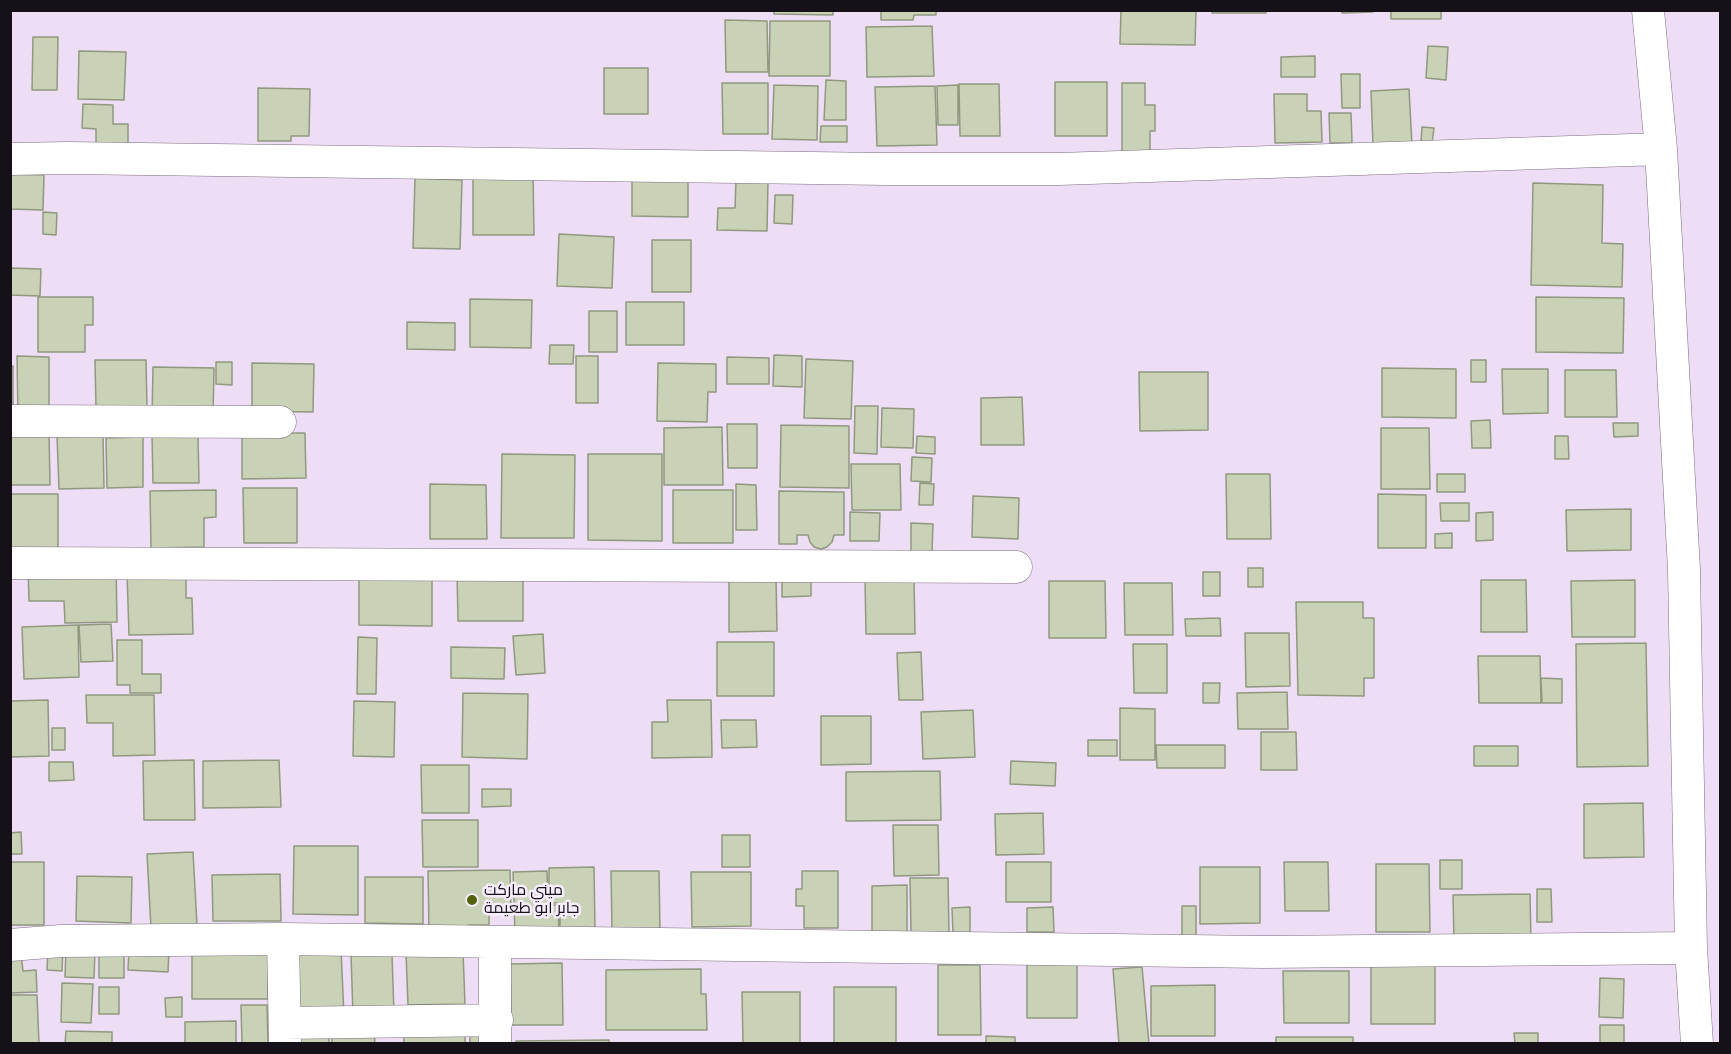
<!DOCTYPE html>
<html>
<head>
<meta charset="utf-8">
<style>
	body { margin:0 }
	#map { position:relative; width:1731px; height:1054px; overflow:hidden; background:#edddf5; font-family:"Times New Roman",serif }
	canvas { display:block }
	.frame { position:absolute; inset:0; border:12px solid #161119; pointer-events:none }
</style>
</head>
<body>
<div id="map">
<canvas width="1731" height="1054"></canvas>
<div class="frame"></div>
</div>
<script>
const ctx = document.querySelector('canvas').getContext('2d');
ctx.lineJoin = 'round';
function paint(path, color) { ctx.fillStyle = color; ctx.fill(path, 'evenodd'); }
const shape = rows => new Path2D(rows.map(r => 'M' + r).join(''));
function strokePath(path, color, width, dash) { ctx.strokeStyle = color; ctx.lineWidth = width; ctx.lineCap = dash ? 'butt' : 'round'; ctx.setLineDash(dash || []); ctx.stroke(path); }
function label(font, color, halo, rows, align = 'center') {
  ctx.font = font + ' "Times New Roman",Cairo,serif'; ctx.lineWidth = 5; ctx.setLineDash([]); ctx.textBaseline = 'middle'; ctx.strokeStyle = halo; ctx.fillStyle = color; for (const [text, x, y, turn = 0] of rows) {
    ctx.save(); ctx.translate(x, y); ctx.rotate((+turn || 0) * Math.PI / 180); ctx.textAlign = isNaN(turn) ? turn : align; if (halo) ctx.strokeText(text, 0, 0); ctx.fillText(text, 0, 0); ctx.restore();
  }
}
const building = shape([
	[774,10,833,10,833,15,774,14,774,10],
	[881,10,936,10,936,15,914,15,913,20,881,20,881,10],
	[1121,10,1196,10,1195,45,1120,44,1121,10],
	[1212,10,1266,10,1266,13,1212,13,1212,10],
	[1342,10,1373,10,1373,12,1342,13,1342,10],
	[1391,10,1441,10,1441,19,1391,19,1391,10],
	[725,20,767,21,768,72,726,72,725,20],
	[770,21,830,21,830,76,769,76,770,21],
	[932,26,934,76,867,77,866,27,932,26],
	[33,37,58,37,57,90,32,90,33,37],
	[1428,46,1448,47,1446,80,1426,78,1428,46],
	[79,51,126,52,124,100,78,99,79,51],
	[1315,56,1315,77,1281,77,1281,57,1315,56],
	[604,68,648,68,648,114,604,114,604,68],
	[1341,74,1360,74,1360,108,1342,108,1341,74],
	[826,80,846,81,846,120,824,120,826,80],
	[1055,82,1107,82,1107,136,1055,136,1055,82],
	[722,83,768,83,768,134,723,134,722,83],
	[1122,83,1145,83,1145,105,1155,105,1155,131,1150,131,1150,152,1122,152,1122,83],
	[959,84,999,84,1000,136,960,136,959,84],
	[774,85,818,86,817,140,772,139,774,85],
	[958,85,958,125,938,125,937,86,958,85],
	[935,86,937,145,877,146,875,87,935,86],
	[258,88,310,89,309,136,291,136,291,141,258,141,258,88],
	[1409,89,1412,145,1373,146,1371,91,1409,89],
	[1274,94,1307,94,1307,111,1321,111,1322,142,1275,143,1274,94],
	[83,104,113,105,113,124,128,124,128,146,96,145,96,129,82,128,83,104],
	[1329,113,1351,113,1352,143,1330,143,1329,113],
	[821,126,847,126,847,142,820,142,821,126],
	[1422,127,1434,128,1432,143,1421,142,1422,127],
	[473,172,533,172,534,235,473,235,473,172],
	[10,174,44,175,43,210,10,209,10,174],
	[632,175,688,175,688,217,632,216,632,175],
	[415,178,462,180,460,249,413,248,415,178],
	[736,180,768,181,767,231,717,230,718,208,735,208,736,180],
	[1533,183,1603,185,1602,243,1623,244,1622,287,1531,285,1533,183],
	[775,195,793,195,792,224,774,223,775,195],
	[43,212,57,213,56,235,43,234,43,212],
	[559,234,614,237,612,288,557,286,559,234],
	[652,240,691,240,691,292,652,292,652,240],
	[10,268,41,269,40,296,10,295,10,268],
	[38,297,93,297,93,325,85,325,85,352,38,352,38,297],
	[1536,297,1624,298,1623,353,1536,352,1536,297],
	[470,299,532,300,531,348,470,347,470,299],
	[626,302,684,302,684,345,626,345,626,302],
	[589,311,617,311,617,352,589,352,589,311],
	[407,322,455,323,455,350,407,349,407,322],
	[550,345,574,345,573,364,549,364,550,345],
	[774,355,802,356,802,387,773,386,774,355],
	[17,356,49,357,49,417,18,417,17,356],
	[576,356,598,356,598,403,576,403,576,356],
	[727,357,769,358,769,384,727,384,727,357],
	[806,359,853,361,851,419,804,418,806,359],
	[95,360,146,360,147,408,96,408,95,360],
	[1471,360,1486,360,1486,382,1471,382,1471,360],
	[216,362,232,362,232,385,216,384,216,362],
	[252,363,314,364,313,412,252,411,252,363],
	[658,363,716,364,716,392,708,392,707,422,657,421,658,363],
	[10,366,13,366,13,415,10,415,10,366],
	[153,367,214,368,213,417,152,416,153,367],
	[1382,368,1456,369,1456,418,1382,417,1382,368],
	[1502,369,1548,369,1548,413,1503,414,1502,369],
	[1565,370,1616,370,1617,417,1565,417,1565,370],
	[1139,372,1208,372,1208,430,1140,431,1139,372],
	[1022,397,1024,445,981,445,981,398,1022,397],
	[855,406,878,406,877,454,854,453,855,406],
	[882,408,914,409,913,448,881,447,882,408],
	[1490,420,1491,448,1472,448,1471,421,1490,420],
	[1613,423,1638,423,1638,436,1614,437,1613,423],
	[727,424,757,424,757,468,728,468,727,424],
	[781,425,849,426,849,488,780,487,781,425],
	[722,427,723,485,664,485,664,428,722,427],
	[1381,428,1429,428,1430,489,1381,489,1381,428],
	[49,433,50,485,10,485,10,434,49,433],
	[242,433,305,433,306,478,242,479,242,433],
	[57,435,103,435,104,488,59,489,57,435],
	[152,435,198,435,199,483,153,483,152,435],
	[917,436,935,437,935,454,916,453,917,436],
	[1555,436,1568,436,1569,459,1555,459,1555,436],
	[143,437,143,487,107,488,106,438,143,437],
	[502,454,575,455,574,538,501,538,502,454],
	[588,454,662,454,662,541,588,540,588,454],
	[912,457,932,458,931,482,911,481,912,457],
	[851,464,900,464,901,510,852,510,851,464],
	[1226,474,1270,474,1271,539,1227,539,1226,474],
	[1437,474,1465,474,1465,492,1437,492,1437,474],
	[920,483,934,484,933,505,919,505,920,483],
	[430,484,486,485,487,539,430,539,430,484],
	[736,484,756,485,757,530,736,530,736,484],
	[243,488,297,488,297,543,244,543,243,488],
	[216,490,216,517,204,518,204,547,151,548,150,491,216,490],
	[673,490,733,490,733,543,673,543,673,490],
	[779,491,844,492,844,535,834,535,832,542,827,547,821,549,814,547,810,542,808,535,797,535,797,544,779,544,779,491],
	[10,494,58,494,58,552,10,553,10,494],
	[1378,494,1426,495,1426,548,1378,548,1378,494],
	[973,496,1019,498,1018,539,972,537,973,496],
	[1440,503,1469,503,1469,521,1441,521,1440,503],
	[1631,509,1631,550,1567,551,1566,510,1631,509],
	[850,512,880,513,879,541,850,541,850,512],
	[1493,512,1493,540,1476,541,1476,513,1493,512],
	[911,523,933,524,932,552,911,552,911,523],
	[1452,533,1452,548,1435,548,1435,534,1452,533],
	[116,564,117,622,65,623,64,601,29,601,28,566,116,564],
	[1248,568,1263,568,1263,587,1248,587,1248,568],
	[186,571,186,598,192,598,193,634,129,635,127,572,186,571],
	[457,572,523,576,523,621,458,621,457,572],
	[782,572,811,572,811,596,782,597,782,572],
	[1203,572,1220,572,1220,596,1203,596,1203,572],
	[359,573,432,573,432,626,359,625,359,573],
	[729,576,776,576,777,631,729,632,729,576],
	[914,577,915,634,866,634,865,578,914,577],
	[1481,580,1526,580,1527,632,1481,632,1481,580],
	[1635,580,1635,637,1572,637,1571,581,1635,580],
	[1049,581,1105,581,1106,638,1049,638,1049,581],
	[1124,583,1172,583,1173,635,1125,635,1124,583],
	[1296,602,1363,602,1363,618,1374,618,1374,678,1364,678,1364,696,1298,695,1296,602],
	[1220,618,1221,636,1186,636,1185,619,1220,618],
	[111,624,113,661,81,662,79,625,111,624],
	[78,625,79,677,24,679,22,627,78,625],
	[1245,633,1289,633,1290,686,1246,687,1245,633],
	[543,634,545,673,516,675,513,636,543,634],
	[358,637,377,638,376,694,357,694,358,637],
	[117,640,142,640,142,674,161,674,161,693,130,693,130,685,117,685,117,640],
	[717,642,774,642,774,696,717,696,717,642],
	[1646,643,1648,766,1577,767,1576,644,1646,643],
	[1133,644,1167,644,1167,693,1134,693,1133,644],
	[451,647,505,648,504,679,451,678,451,647],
	[921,652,923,700,899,700,897,653,921,652],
	[1478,656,1540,656,1541,703,1479,703,1478,656],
	[1541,678,1562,679,1562,703,1542,703,1541,678],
	[1203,683,1220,683,1219,703,1203,703,1203,683],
	[1287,692,1288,729,1238,729,1237,693,1287,692],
	[463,693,528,694,527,759,462,757,463,693],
	[86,695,154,695,155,755,113,756,113,723,87,723,86,695],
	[48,700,49,756,10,757,10,701,48,700],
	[667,700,711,700,712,757,652,758,652,722,668,722,667,700],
	[354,701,395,702,394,757,353,756,354,701],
	[1120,708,1155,709,1155,760,1120,760,1120,708],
	[973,710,975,757,923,759,921,712,973,710],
	[821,716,871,716,871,764,821,765,821,716],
	[721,720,756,720,757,747,722,748,721,720],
	[52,728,65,728,65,750,52,750,52,728],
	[1261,732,1296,732,1297,770,1261,770,1261,732],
	[1088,740,1117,740,1117,756,1088,756,1088,740],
	[1156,745,1225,745,1225,768,1157,768,1156,745],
	[1474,746,1518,746,1518,766,1474,766,1474,746],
	[194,760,195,820,144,820,143,761,194,760],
	[279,760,281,807,203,808,203,761,279,760],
	[1011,761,1056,763,1055,786,1010,784,1011,761],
	[49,762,73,762,74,780,49,781,49,762],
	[421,765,469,765,469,813,422,813,421,765],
	[940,771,941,820,846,821,846,772,940,771],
	[482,789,511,789,511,806,482,807,482,789],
	[1643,803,1644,857,1584,858,1584,804,1643,803],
	[1043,813,1044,854,996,855,995,814,1043,813],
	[422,820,478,820,478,867,423,867,422,820],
	[893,825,938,825,939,875,894,876,893,825],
	[21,832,22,854,10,854,10,833,21,832],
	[722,835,750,835,750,867,722,867,722,835],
	[294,846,358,846,358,915,293,914,294,846],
	[193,852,197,925,151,928,147,854,193,852],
	[1440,860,1462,860,1462,889,1440,889,1440,860],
	[10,862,44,862,44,925,10,925,10,862],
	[1006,862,1051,862,1051,902,1006,902,1006,862],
	[1284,862,1328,862,1329,911,1285,911,1284,862],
	[1376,864,1429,864,1430,932,1376,932,1376,864],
	[594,867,595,930,560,930,560,903,549,903,549,868,594,867],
	[1200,867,1260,867,1260,923,1200,924,1200,867],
	[510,870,511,907,489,907,489,925,468,925,468,931,429,931,428,871,510,870],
	[547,871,548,905,558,905,559,933,515,933,513,872,547,871],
	[611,871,659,871,660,931,612,931,611,871],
	[802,871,838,871,838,928,804,928,804,906,796,906,796,889,802,889,802,871],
	[691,872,751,872,751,926,692,927,691,872],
	[280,874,281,921,213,921,212,875,280,874],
	[77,876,132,877,131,923,76,921,77,876],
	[365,877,423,877,423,924,365,923,365,877],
	[910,878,948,878,949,932,911,932,910,878],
	[907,885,907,934,872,934,872,886,907,885],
	[1537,889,1551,889,1552,922,1537,922,1537,889],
	[1530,894,1531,942,1454,942,1453,895,1530,894],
	[1182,906,1196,906,1196,937,1182,937,1182,906],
	[970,907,970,933,953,933,952,908,970,907],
	[1053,907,1054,932,1027,932,1027,908,1053,907],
	[99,946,124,946,124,978,99,978,99,946],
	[129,947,169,949,168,972,128,970,129,947],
	[48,948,63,948,62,971,47,970,48,948],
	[66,949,95,950,94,978,65,977,66,949],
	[341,949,344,1016,290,1018,287,952,341,949],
	[463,951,465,1004,408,1005,406,953,463,951],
	[192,952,268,952,268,999,192,999,192,952],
	[10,953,21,953,23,971,36,970,37,992,10,993,10,953],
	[392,954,394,1014,353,1015,351,955,392,954],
	[1027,956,1077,956,1077,1018,1027,1018,1027,956],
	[1371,959,1435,959,1435,1024,1371,1024,1371,959],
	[562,963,563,1025,511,1025,510,964,562,963],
	[938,965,980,965,981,1035,938,1035,938,965],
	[1142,967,1149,1044,1119,1044,1113,969,1142,967],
	[701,969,701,994,706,994,707,1030,606,1030,606,970,701,969],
	[1283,971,1349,971,1349,1023,1284,1023,1283,971],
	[1600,978,1624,979,1623,1018,1599,1017,1600,978],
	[62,983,93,984,91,1023,61,1022,62,983],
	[1215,985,1215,1036,1151,1036,1151,986,1215,985],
	[99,987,119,987,119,1014,99,1014,99,987],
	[834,987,896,987,896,1044,834,1044,834,987],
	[742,992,800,992,800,1044,743,1044,742,992],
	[10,995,37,995,39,1044,10,1044,10,995],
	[182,997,182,1017,166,1017,165,998,182,997],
	[241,1005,267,1005,268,1044,242,1044,241,1005],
	[236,1021,236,1044,185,1044,185,1022,236,1021],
	[1600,1025,1624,1025,1624,1044,1600,1044,1600,1025],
	[470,1028,485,1029,485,1044,470,1044,470,1028],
	[374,1029,375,1044,332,1044,332,1030,374,1029],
	[404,1029,465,1030,465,1044,404,1044,404,1029],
	[66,1031,112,1032,112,1044,65,1044,66,1031],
	[293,1031,329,1031,329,1044,293,1044,293,1031],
	[1514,1033,1538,1033,1538,1044,1515,1044,1514,1033],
	[986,1036,1015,1037,1015,1044,986,1044,986,1036],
	[1276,1037,1353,1037,1353,1044,1276,1044,1276,1037],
	[609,1040,609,1044,516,1044,516,1041,609,1040]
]);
paint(building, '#c9d1b7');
strokePath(building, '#90987f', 1.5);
const minor = shape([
	[1648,10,1661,149,1684,570,1691,948,1697,1044],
	[10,159,67,158,886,169,1059,169,1661,149],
	[10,421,280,422],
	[10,563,1016,567],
	[283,939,1264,952,1691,948],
	[10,945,61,941,283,939,285,1044],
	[285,1023,497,1020],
	[495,1044,495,942]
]);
strokePath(minor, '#7c6e83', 33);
strokePath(minor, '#fff', 32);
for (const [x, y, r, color] of [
	[472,900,6,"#53640c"]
]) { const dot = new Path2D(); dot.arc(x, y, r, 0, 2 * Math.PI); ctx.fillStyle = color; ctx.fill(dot); strokePath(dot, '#f6edfc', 2); }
label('16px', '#161119', '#f6edfc', [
	["ميني ماركت",484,891],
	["جابر ابو طعيمة",484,909]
], 'left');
</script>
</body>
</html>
